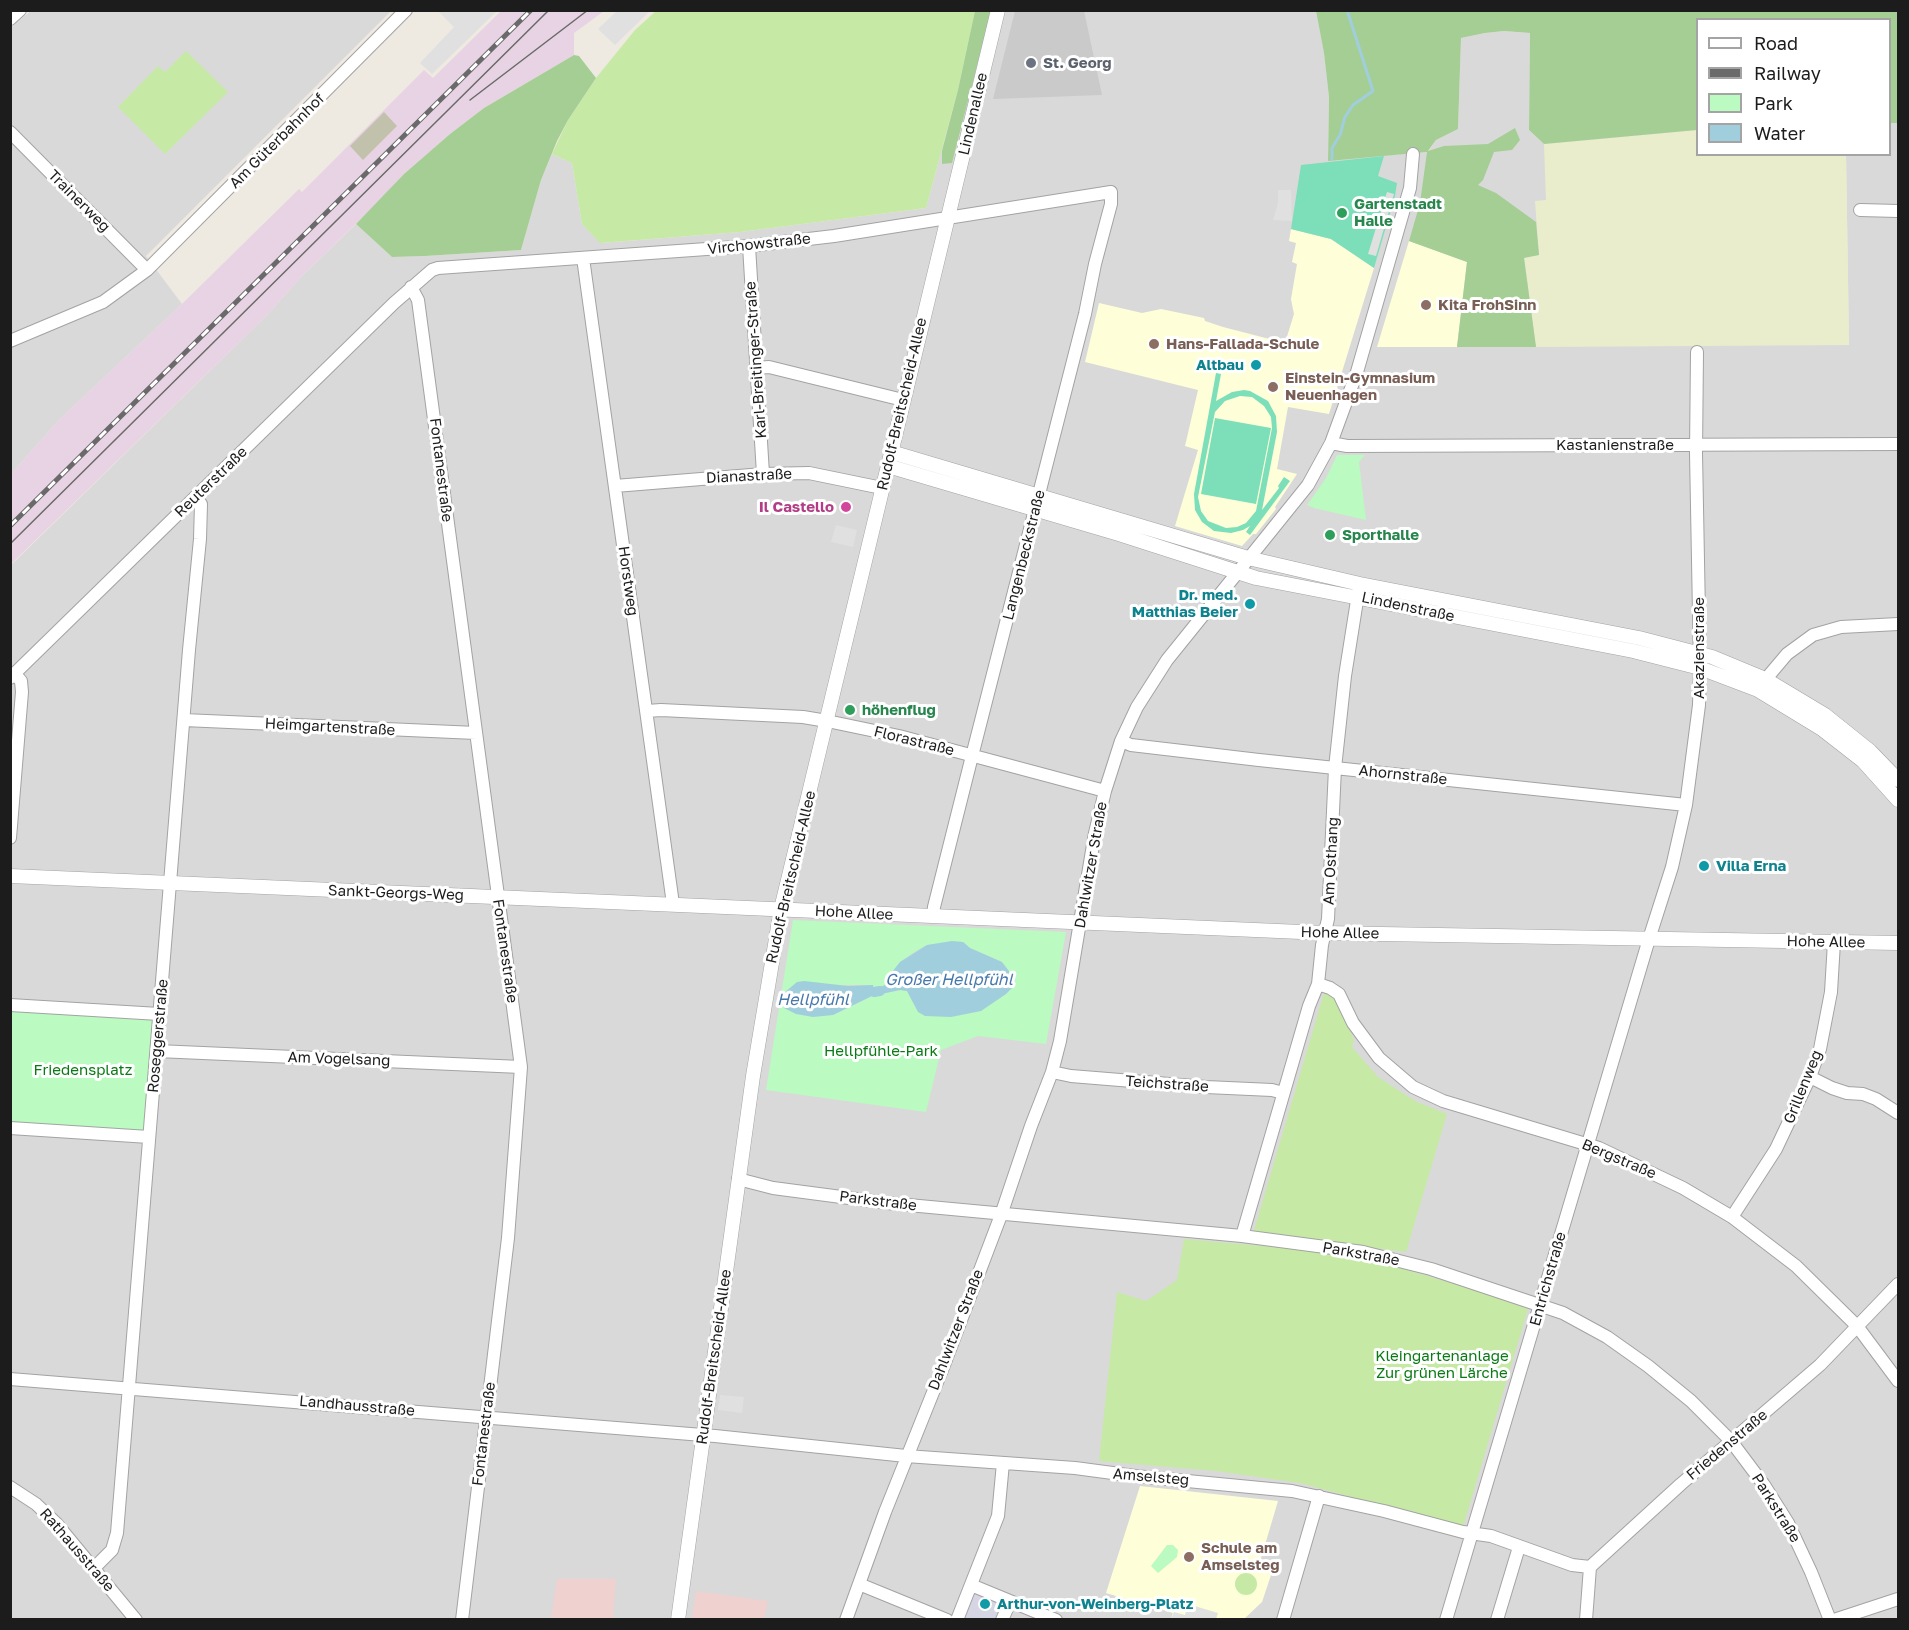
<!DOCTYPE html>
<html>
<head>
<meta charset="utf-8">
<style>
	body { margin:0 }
	#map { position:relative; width:1909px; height:1630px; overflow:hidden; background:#eee9e1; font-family:"Golos Text",sans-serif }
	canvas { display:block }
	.frame { position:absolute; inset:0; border:12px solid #1c1c1c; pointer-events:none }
	.legend { position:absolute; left:1696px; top:18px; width:195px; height:138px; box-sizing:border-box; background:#fff; border:2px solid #a4a4a4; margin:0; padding:8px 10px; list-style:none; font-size:18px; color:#1c1c1c }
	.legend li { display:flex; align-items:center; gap:12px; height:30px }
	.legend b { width:30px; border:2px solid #a4a4a4 }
</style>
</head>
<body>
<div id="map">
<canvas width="1909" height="1630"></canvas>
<div class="frame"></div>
<ul class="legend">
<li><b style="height:8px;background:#fff"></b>Road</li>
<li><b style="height:8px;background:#6a6a6a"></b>Railway</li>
<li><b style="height:16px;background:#bbfac1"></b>Park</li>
<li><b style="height:16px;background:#a0cedd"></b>Water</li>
</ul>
</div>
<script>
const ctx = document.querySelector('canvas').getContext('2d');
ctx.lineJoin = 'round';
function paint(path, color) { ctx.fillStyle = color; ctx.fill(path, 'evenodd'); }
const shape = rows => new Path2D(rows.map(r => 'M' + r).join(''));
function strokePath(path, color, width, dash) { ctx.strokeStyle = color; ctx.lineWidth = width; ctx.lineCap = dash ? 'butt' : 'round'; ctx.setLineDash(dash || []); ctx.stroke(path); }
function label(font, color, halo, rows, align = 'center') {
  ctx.font = font + ' "Golos Text",sans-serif'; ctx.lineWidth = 6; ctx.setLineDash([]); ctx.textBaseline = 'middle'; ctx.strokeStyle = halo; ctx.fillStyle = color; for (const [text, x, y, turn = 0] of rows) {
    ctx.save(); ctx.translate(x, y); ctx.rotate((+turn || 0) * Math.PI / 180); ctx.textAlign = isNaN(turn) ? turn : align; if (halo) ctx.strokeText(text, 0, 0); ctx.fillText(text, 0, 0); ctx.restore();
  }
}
paint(shape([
	[32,10,391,11,146,256,182,304,59,420,11,474,10,123,12,121,10,119,11,27],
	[975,11,1316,11,1324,52,1329,97,1328,160,1428,152,1436,140,1458,129,1461,38,1485,33,1504,31,1530,33,1529,130,1544,144,1697,130,1698,154,1849,345,1846,155,1890,154,1890,123,1898,123,1898,1619,11,1620,11,565,266,316,302,276,356,224,392,257,425,256,521,250,541,180,552,154,572,163,582,224,601,243,740,232,926,208,958,90]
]), '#dad9d9');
paint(shape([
	[557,1579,616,1579,613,1619,551,1619],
	[696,1591,768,1601,764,1619,692,1619]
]), '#efd1cf');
paint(shape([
	[501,11,604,11,574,33,574,55,484,108,450,134,404,174,376,204,302,276,266,316,11,564,11,474,59,420,182,304,299,189,302,192,424,70,433,78]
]), '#e7d3e3');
paint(shape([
	[1291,229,1331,239,1374,268,1329,414,1288,407,1277,469,1297,474,1275,507,1276,509,1256,534,1253,534,1242,546,1175,526,1198,450,1185,446,1198,390,1085,362,1099,303,1142,313,1161,309,1204,318,1205,321,1223,327,1285,343,1294,314,1291,299,1297,264,1292,262,1296,243,1289,241],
	[1409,241,1467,262,1457,347,1377,347],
	[1140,1486,1278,1501,1259,1565,1271,1575,1262,1602,1244,1619,1171,1619,1173,1613,1106,1593]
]), '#feffd8');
paint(shape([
	[1015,11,1084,11,1102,95,993,99]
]), '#cacaca');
paint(shape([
	[384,112,397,126,363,160,350,146]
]), '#c2c2ac');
paint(shape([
	[1697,130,1698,154,1846,155,1849,345,1536,347,1524,257,1539,255,1535,201,1546,200,1544,144]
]), '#eaedcb');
paint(shape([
	[656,11,975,11,958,90,926,208,740,232,600,243,582,224,572,163,552,154,568,120,596,78,635,30],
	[186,51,228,92,165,154,118,107,158,66,165,72],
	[1324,993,1336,998,1354,1040,1352,1047,1378,1077,1415,1101,1447,1114,1406,1252,1253,1234],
	[1184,1239,1297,1249,1363,1260,1401,1268,1491,1295,1528,1309,1463,1527,1300,1483,1216,1471,1099,1461,1117,1292,1146,1301,1177,1280],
	'1235 1584a11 11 0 1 1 22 0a11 11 0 1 1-22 0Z'
]), '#c6eaa5');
paint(shape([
	[975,11,991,11,952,163,942,164,942,151,958,90],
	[1316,11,1898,11,1898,123,1890,123,1890,20,1698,20,1697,130,1544,144,1529,130,1530,33,1504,31,1485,33,1461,38,1458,129,1436,140,1428,151,1444,146,1488,144,1515,128,1520,140,1512,150,1494,152,1483,180,1478,185,1496,193,1536,222,1539,255,1524,258,1536,347,1457,347,1467,262,1409,241,1420,203,1427,152,1328,161,1329,97,1324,53],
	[574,55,579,56,596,78,568,120,557,141,541,180,521,250,425,256,392,257,356,224,404,174,450,134,484,108]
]), '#a5ce95');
paint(shape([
	[1337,455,1365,455,1359,462,1366,520,1314,508,1307,505,1326,478],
	[793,920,1066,932,1046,1044,978,1036,941,1050,926,1112,766,1090],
	[963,942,970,948,1002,962,1006,994,995,1000,915,1006,907,991,900,990,881,994,879,988,885,985,900,962,916,951,927,945],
	[831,985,873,985,874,995,833,1015],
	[11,1008,151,1018,153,1023,145,1133,11,1124],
	[1167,1545,1173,1545,1178,1550,1177,1557,1158,1573,1151,1566]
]), '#bbfac1');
paint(shape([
	[1384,156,1378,176,1397,183,1395,196,1374,268,1331,239,1291,229,1301,165],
	[1216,373,1221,374,1216,401,1232,392,1244,390,1250,391,1268,401,1276,416,1277,432,1262,510,1279,488,1278,486,1284,477,1290,481,1250,535,1246,532,1250,526,1243,530,1231,533,1214,531,1202,522,1195,510,1194,494],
	[1240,396,1252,397,1264,406,1271,417,1272,428,1256,511,1246,523,1237,527,1226,528,1208,521,1201,511,1198,497,1215,412,1225,401],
	[1215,418,1271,428,1256,504,1201,494]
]), '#7cdfba');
paint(shape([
	[438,11,497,11,432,74,420,63,454,27],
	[617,11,650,11,615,45,598,29],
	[1278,190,1291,190,1292,221,1273,220,1278,203],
	[1387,192,1394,194,1376,256,1368,254],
	[836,525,857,530,853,547,831,542],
	[720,1395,744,1397,742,1413,718,1410],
	[1188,1604,1218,1613,1216,1619,1171,1619,1174,1612,1185,1615]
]), '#e0e0e0');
paint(shape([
	[974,1591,1003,1603,1000,1619,963,1619]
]), '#d5d5e3');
paint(shape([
	[952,941,963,942,970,948,1002,962,1015,979,1014,986,1006,994,981,1011,951,1017,925,1016,918,1012,907,991,900,990,881,994,879,988,885,985,888,977,900,962,927,945],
	[804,981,848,986,873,985,874,995,833,1015,813,1017,796,1014,784,1008,782,1002,784,993,797,982]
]), '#a0cedd');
strokePath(shape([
	[1332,159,1332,148,1340,135,1345,117,1353,105,1373,91,1347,10]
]), '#a0cedd', 3);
strokePath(shape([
	[874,992,880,991]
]), '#a0cedd', 10);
const minor = shape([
	[10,19,20,10],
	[10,132,147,270],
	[1860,210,1898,211],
	[749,246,763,474],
	[583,258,673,904],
	[411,287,418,300,521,1067,508,1238,462,1620],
	[10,341,103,302,147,270,406,10],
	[757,368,769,367,903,400],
	[1331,443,1347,446,1898,444],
	[615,486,763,474,809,473,882,488],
	[10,678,394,303,432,270,438,268,749,246,834,236,1111,192,1111,204,1095,264,1085,314,972,756,934,907,933,916],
	[1760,686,1787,654,1813,635,1841,627,1898,624],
	[647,711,661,710,803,717,827,721,899,736,1105,791],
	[184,720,476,733],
	[1121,741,1131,745,1259,760,1686,805],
	[10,838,22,692,21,681,15,674],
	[1318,984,1330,988,1339,994,1353,1023,1379,1058,1413,1087,1443,1101,1599,1148,1683,1188,1732,1217,1796,1266,1857,1326,1898,1381],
	[10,1005,159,1014],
	[157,1051,521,1067],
	[1052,1072,1071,1076,1206,1087,1272,1090,1283,1093],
	[1810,1077,1832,1088,1847,1093,1863,1094,1876,1099,1898,1113],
	[10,1128,149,1137],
	[738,1179,773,1188,887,1203,1242,1236,1363,1252,1431,1269,1563,1313,1607,1337,1648,1366,1691,1401,1731,1441,1764,1485,1788,1523,1811,1572,1830,1620],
	[1732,1217,1776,1149,1810,1077,1820,1049,1831,992,1834,942],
	[1242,1236,1309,1006,1318,984,1322,945,1328,919,1335,768,1345,676,1359,588],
	[10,1379,715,1436,906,1456,1075,1468,1135,1476,1292,1491,1384,1511,1463,1532,1491,1536,1572,1565,1590,1567],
	[10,1487,36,1504,56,1523,136,1620],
	[94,1568,112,1550,117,1533,189,650,200,539,201,504,196,498],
	[859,1584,947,1620],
	[971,1585,1056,1620],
	[846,1620,885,1512,944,1365,1001,1215,1031,1126,1052,1072,1060,1041,1095,833,1105,791,1121,741,1137,707,1167,660,1308,485,1331,443,1357,372,1410,188,1413,154],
	[957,1620,998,1516,1003,1463],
	[1002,1620,1010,1602],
	[1283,1620,1319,1496],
	[1446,1620,1649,939,1672,867,1686,805,1699,705,1700,668,1696,453,1697,352],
	[1497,1620,1519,1547],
	[1586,1620,1590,1567,1681,1484,1820,1365,1898,1284],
	[1834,1620,1898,1599]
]);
const tertiary = shape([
	[891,452,1248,558,1360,584,1639,638,1712,657,1765,679,1825,715,1870,751,1898,780],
	[888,466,1119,534,1256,578,1633,651,1700,668,1758,690,1822,729,1863,761,1898,800],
	[10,876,1324,933,1898,943],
	[678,1620,753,1076,781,909,998,10]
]);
strokePath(minor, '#a3a3a3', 14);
strokePath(tertiary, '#a3a3a3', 15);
strokePath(minor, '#fff', 12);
strokePath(tertiary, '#fff', 14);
strokePath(shape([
	[470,100,588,10],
	[10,544,549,10]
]), '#6a6a6a', 1.5);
const rail = shape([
	[10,526,531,10]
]);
strokePath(rail, '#6a6a6a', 5);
strokePath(rail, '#fff', 3, [9]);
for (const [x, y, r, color] of [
	[1031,63,6,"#6b7280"],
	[1342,213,6,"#2e9e5b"],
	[1426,305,6,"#8d6e63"],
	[1154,344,6,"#8d6e63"],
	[1256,365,6,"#0f9aa8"],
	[1273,387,6,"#8d6e63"],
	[846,507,6,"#d1479c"],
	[1330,535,6,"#2e9e5b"],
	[1250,604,6,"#0f9aa8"],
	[850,710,6,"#2e9e5b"],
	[1704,866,6,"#0f9aa8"],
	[1189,1557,6,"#8d6e63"],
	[985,1604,6,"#0f9aa8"]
]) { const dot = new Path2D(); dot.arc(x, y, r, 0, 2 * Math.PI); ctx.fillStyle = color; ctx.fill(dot); strokePath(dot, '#fff', 2); }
label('bold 15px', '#5b616d', '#fff', [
	["St. Georg",1043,63]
], 'left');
label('15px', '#1c1c1c', '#fff', [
	["Lindenallee",973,114,-77],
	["Am Güterbahnhof",277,141,-45],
	["Trainerweg",79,201,45],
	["Virchowstraße",759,244,-6],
	["Karl-Breitinger-Straße",756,360,-94],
	["Rudolf-Breitscheid-Allee",902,404,-77],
	["Kastanienstraße",1615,445],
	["Fontanestraße",441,470,83],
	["Dianastraße",749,476,-3],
	["Reuterstraße",211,482,-44],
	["Langenbeckstraße",1024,555,-76],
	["Horstweg",628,581,82],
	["Lindenstraße",1408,607,12],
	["Akazienstraße",1699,648,-90],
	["Heimgartenstraße",330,727,3],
	["Florastraße",914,741,14],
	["Ahornstraße",1403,775,6],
	["Am Osthang",1331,861,-87],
	["Dahlwitzer Straße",1091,865,-80],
	["Rudolf-Breitscheid-Allee",791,877,-77],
	["Sankt-Georgs-Weg",396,893,2],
	["Hohe Allee",854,913,3],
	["Hohe Allee",1340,933,1],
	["Hohe Allee",1826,942,1],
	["Fontanestraße",505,951,82],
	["Roseggerstraße",158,1036,-85],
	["Am Vogelsang",339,1059,2],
	["Teichstraße",1167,1084,4],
	["Grillenweg",1803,1087,-68],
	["Bergstraße",1619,1159,23],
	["Parkstraße",878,1201,7],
	["Parkstraße",1361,1254,10],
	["Entrichstraße",1548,1279,-74],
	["Dahlwitzer Straße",956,1330,-69],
	["Rudolf-Breitscheid-Allee",714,1357,-82],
	["Landhausstraße",357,1406,5],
	["Fontanestraße",484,1434,-83],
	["Friedenstraße",1727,1445,-40],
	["Amselsteg",1151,1477,5],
	["Parkstraße",1776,1508,58],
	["Rathausstraße",77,1550,49]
]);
label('bold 15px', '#27864d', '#fff', [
	["Gartenstadt",1354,204],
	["Halle",1354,221],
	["Sporthalle",1342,535],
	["höhenflug",862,710]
], 'left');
label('bold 15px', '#785e54', '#fff', [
	["Kita FrohSinn",1438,305],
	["Hans-Fallada-Schule",1166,344],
	["Einstein-Gymnasium",1285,378],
	["Neuenhagen",1285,395],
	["Schule am",1201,1548],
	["Amselsteg",1201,1565]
], 'left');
label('bold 15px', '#0d838f', '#fff', [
	["Altbau",1244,365],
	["Dr. med.",1238,595],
	["Matthias Beier",1238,612],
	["Villa Erna",1716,866,"left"],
	["Arthur-von-Weinberg-Platz",997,1604,"left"]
], 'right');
label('bold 15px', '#b23c85', '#fff', [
	["Il Castello",834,507]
], 'right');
label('15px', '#097a14', '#fff', [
	["Hellpfühle-Park",881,1051],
	["Friedensplatz",83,1070],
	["Kleingartenanlage",1442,1356],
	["Zur grünen Lärche",1442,1373]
]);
label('italic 16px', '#4778ac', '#fff', [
	["Großer Hellpfühl",949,980],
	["Hellpfühl",813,1000]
]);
</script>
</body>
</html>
